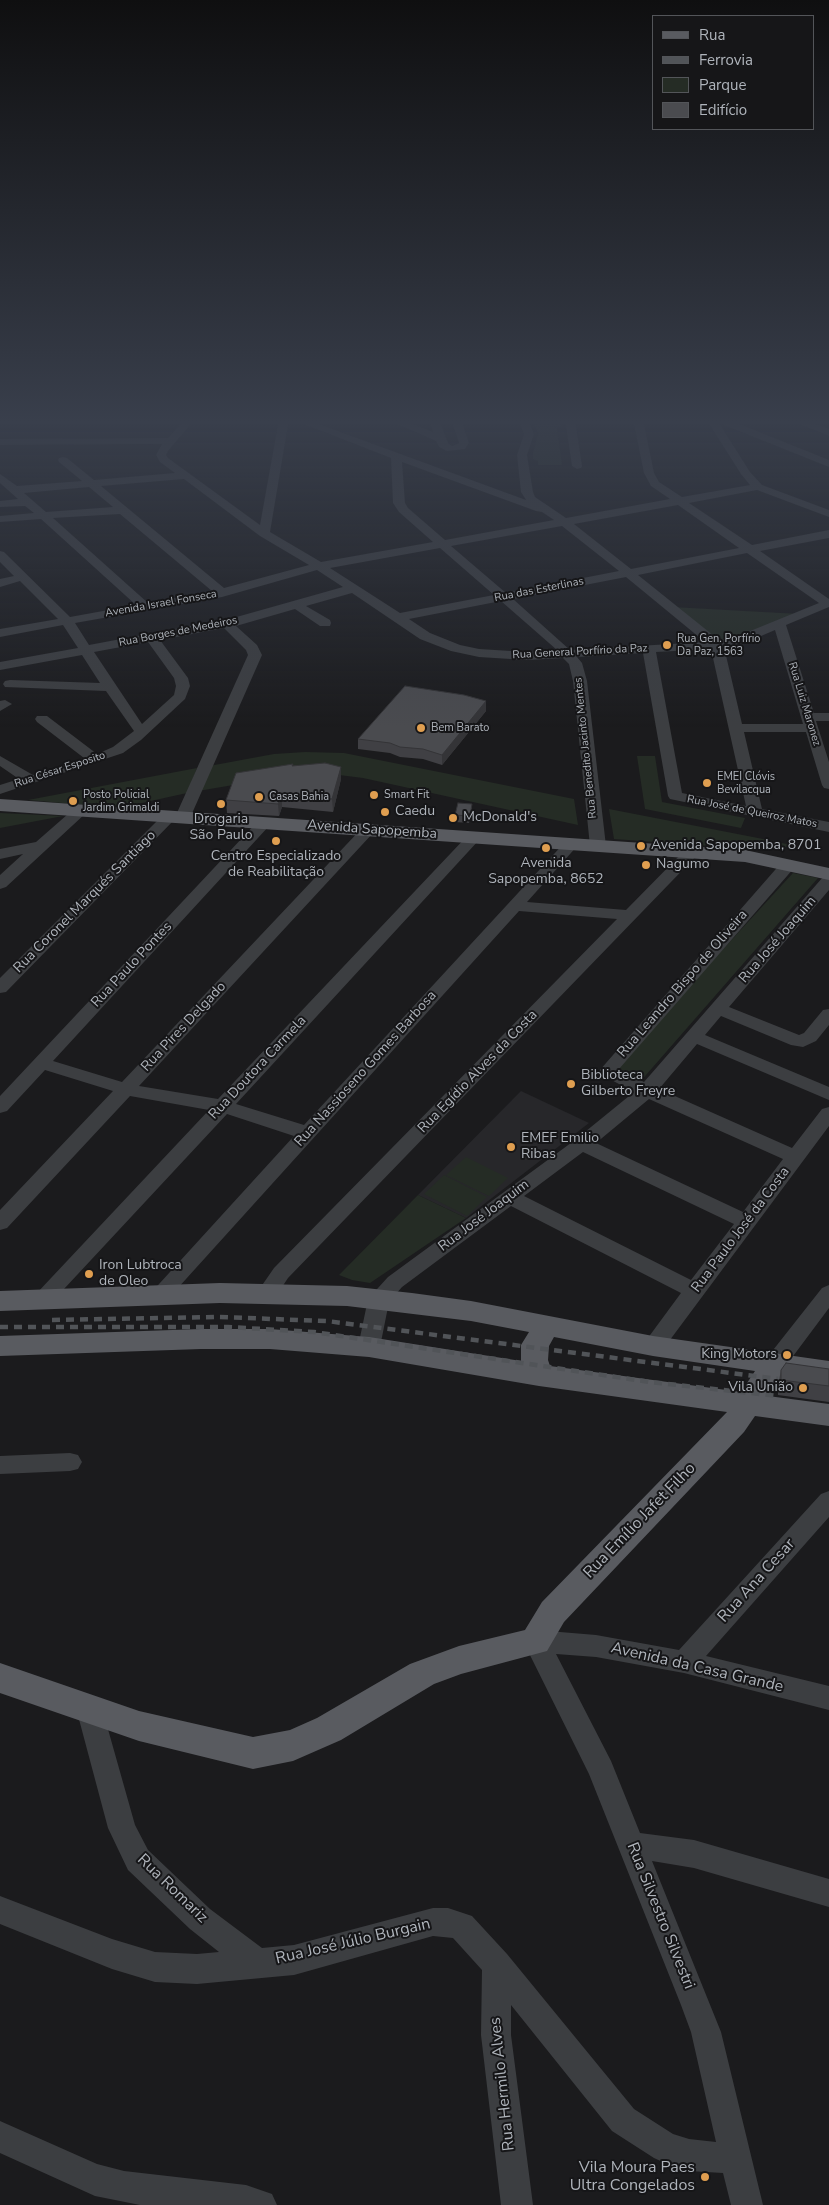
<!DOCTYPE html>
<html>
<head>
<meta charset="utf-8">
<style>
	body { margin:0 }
	#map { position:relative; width:829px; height:2205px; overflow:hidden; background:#1b1b1d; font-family:"Nunito Sans",sans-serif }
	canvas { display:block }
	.legend { position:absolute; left:652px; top:15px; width:162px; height:115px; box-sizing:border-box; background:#161618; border:1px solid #535559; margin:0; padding:6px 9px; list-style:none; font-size:15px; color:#afb4bb }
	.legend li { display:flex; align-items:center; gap:10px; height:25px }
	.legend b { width:25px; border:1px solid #535559 }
</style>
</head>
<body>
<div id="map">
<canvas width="829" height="2205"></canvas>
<ul class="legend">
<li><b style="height:6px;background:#595b60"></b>Rua</li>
<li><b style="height:6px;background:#515458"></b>Ferrovia</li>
<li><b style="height:14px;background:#252c25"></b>Parque</li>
<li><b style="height:14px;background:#4a4b4f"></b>Edifício</li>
</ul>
</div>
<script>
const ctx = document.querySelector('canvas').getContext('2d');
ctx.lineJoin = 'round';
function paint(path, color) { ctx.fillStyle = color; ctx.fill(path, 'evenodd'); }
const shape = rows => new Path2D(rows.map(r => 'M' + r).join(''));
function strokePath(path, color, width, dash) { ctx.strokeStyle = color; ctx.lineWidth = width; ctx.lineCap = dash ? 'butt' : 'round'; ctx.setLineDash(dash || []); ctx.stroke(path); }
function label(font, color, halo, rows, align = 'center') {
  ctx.font = font + ' "Nunito Sans",sans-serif'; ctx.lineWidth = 4; ctx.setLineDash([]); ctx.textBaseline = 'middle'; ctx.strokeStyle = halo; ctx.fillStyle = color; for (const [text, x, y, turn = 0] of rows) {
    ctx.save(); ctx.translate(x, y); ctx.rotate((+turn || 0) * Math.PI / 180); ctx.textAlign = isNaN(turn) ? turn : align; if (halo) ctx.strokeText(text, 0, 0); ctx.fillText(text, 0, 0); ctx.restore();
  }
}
paint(shape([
	[521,1091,589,1123,466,1218,418,1195]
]), '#27272a');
paint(shape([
	[533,419,560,419,561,427,557,428,562,465,538,465,538,461,533,459,533,453,538,434],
	[672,607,799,614,717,645],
	[305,752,344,753,574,799,578,825,363,778,331,774,251,782,198,791,209,766,274,754],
	[637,756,655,756,662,802,745,818,741,828,645,809],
	[197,768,187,793,119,808,28,800],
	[609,809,758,838,801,847,710,846,614,839],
	[0,813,63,816,0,828],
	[793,873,818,878,639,1083,614,1068],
	[466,1157,508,1178,489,1196,446,1175],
	[444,1175,487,1197,467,1216,424,1194],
	[418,1195,466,1218,370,1283,352,1280,339,1275]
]), '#252c25');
paint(shape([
	[185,419,195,419,168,451,166,455,168,458,260,525,279,419,289,419,270,532,321,562,433,542,399,512,393,503,391,458,291,419,305,419,526,500,521,492,517,455,524,434,518,419,528,419,534,434,527,455,533,492,535,497,566,518,670,499,651,486,644,473,633,419,643,419,654,473,659,482,682,497,750,485,741,474,706,419,727,419,829,460,829,467,719,423,750,472,762,485,829,510,829,517,757,490,689,503,752,545,829,530,829,538,760,551,829,599,829,607,786,625,814,713,829,713,829,721,816,721,829,762,829,789,824,788,822,785,806,732,744,732,762,809,829,822,829,832,670,799,668,796,643,653,577,657,582,663,587,681,606,846,604,849,592,849,590,846,573,681,569,664,563,658,527,660,479,657,451,651,420,639,352,593,306,606,330,620,331,623,330,626,320,626,295,609,236,626,257,645,262,655,190,818,187,821,182,823,175,819,6,992,0,993,0,978,164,814,169,812,176,815,248,655,246,650,224,628,160,640,188,678,190,686,185,699,141,740,123,753,0,794,0,785,19,779,0,766,0,756,33,775,84,758,37,722,35,719,37,716,47,716,97,754,113,747,134,731,106,691,5,687,3,684,5,681,10,680,100,683,82,655,0,670,0,662,78,648,63,625,0,637,0,629,58,619,20,581,0,587,0,579,14,576,0,562,0,551,4,552,70,617,136,605,41,519,0,522,0,516,34,513,25,506,0,507,0,501,18,499,0,483,0,474,17,486,82,481,59,462,58,460,59,458,63,457,67,458,94,480,175,473,160,462,156,455,162,444,0,445,0,439,168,438,185,419],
	[402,462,536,511,542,512,554,520,445,540,408,508,405,503,402,462],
	[184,479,260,536,309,565,224,588,101,486,184,479],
	[89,487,113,507,46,512,24,493,89,487],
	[678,505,739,548,631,569,574,524,678,505],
	[120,514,212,591,148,603,53,518,120,514],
	[562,526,619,571,506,593,451,546,562,526],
	[440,548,494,595,400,613,330,568,440,548],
	[747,553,819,603,738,636,719,640,638,575,747,553],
	[317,570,343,587,233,618,89,645,75,623,222,597,317,570],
	[626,577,705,642,570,650,513,599,626,577],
	[501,601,557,650,527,652,479,649,460,645,430,633,409,619,501,601],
	[775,630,803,724,742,724,724,647,747,642,775,630],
	[148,642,174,678,176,686,174,695,142,724,94,652,148,642],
	[711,649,746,806,682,793,656,652,711,649],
	[386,419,400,419,433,432,429,419,439,419,448,443,452,446,459,443,451,419,461,419,469,443,465,449,447,451,439,447,436,441,386,419],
	[565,419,575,419,582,466,581,468,577,469,572,466,565,419],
	[788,419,802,419,829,429,829,436,788,419],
	[5,700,12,704,0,711,0,701,5,700],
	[81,805,86,807,89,810,86,813,6,887,0,889,0,875,23,854,0,859,0,849,36,842,76,807,81,805],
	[264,818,269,820,272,823,269,826,53,1061,122,1082,363,827,373,827,376,830,373,833,139,1086,218,1099,469,834,479,834,482,837,479,840,236,1104,304,1125,566,841,576,841,579,844,527,902,626,910,686,849,698,849,700,852,288,1278,274,1299,267,1302,260,1299,256,1294,274,1268,617,919,519,911,167,1300,160,1303,153,1300,149,1295,294,1136,227,1114,50,1304,43,1307,36,1304,32,1299,36,1294,209,1110,130,1096,7,1228,0,1230,0,1210,113,1091,45,1070,7,1111,0,1113,0,1096,259,820,264,818],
	[788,860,794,862,796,865,794,868,619,1069,644,1082,823,877,829,875,829,890,729,1007,799,1035,804,1033,823,1010,829,1009,829,1025,816,1041,803,1047,791,1045,721,1016,705,1035,829,1087,829,1100,697,1044,659,1089,792,1148,822,1109,829,1107,829,1126,661,1352,653,1354,645,1352,642,1346,681,1293,511,1206,402,1287,389,1302,380,1347,377,1353,369,1355,361,1353,358,1347,368,1299,388,1277,575,1140,634,1092,602,1075,599,1071,782,862,788,860],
	[649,1099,783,1159,743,1212,596,1143,649,1099],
	[583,1152,734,1224,691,1280,524,1196,583,1152],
	[829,1285,829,1308,782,1371,774,1373,766,1371,763,1365,766,1359,822,1288,829,1285],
	[70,1453,78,1455,82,1462,78,1469,70,1471,0,1474,0,1456,70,1453],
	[829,1491,829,1517,706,1656,829,1686,829,1710,684,1673,596,1657,556,1654,611,1761,640,1833,694,1840,829,1879,829,1907,694,1868,652,1861,721,2032,763,2205,731,2205,723,2173,689,2171,665,2163,654,2158,612,2131,511,2005,511,2035,533,2205,501,2205,481,2035,482,1970,453,1938,433,1936,294,1975,197,1984,155,1982,112,1969,0,1924,0,1896,112,1939,155,1952,197,1954,219,1952,190,1929,128,1870,108,1828,76,1708,80,1700,89,1696,98,1700,102,1708,135,1825,148,1850,210,1909,262,1948,294,1945,433,1908,448,1908,472,1916,507,1954,634,2109,673,2134,689,2139,716,2142,691,2032,681,2005,589,1774,523,1641,527,1633,536,1630,596,1635,679,1650,821,1494,829,1491],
	[0,2121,97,2164,124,2171,246,2185,272,2194,277,2205,140,2205,95,2196,0,2153,0,2121]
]), '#3c3e41');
paint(shape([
	[0,799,745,850,829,868,829,880,745,862,0,811,0,799],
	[220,1283,347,1286,412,1293,471,1301,653,1336,829,1361,829,1383,782,1376,768,1396,829,1404,829,1426,755,1416,744,1432,564,1622,547,1651,461,1674,434,1684,341,1740,293,1761,253,1769,139,1741,0,1693,0,1663,139,1711,253,1737,290,1730,317,1718,410,1664,459,1646,525,1630,542,1602,727,1412,539,1386,369,1357,270,1349,201,1349,0,1356,0,1336,201,1329,270,1329,369,1337,521,1361,521,1345,529,1332,471,1321,347,1306,220,1303,0,1311,0,1291,220,1283],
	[554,1337,653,1356,755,1371,741,1392,550,1366,548,1360,549,1346,554,1337]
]), '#595b60');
strokePath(shape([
	[52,1320,219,1317,327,1321,778,1379],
	[0,1327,228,1327,314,1332,650,1382,778,1396]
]), '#515458', 4.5, [8, 6]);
paint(shape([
	[486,701,486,711,442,765,423,759,400,757,390,753,358,749,358,739],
	[293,766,341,779,333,812,282,807,279,816,227,813,226,800],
	[472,811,469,823,455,822,455,815],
	[829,1369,829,1402,778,1395,778,1385,781,1370]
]), '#404044');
paint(shape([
	[486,701,486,711,442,765,442,755],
	[341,767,341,779,333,812,332,799],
	[282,795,282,807,279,816,278,804],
	[472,804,472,811,469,823,470,816]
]), '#343437');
const building = shape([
	[405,686,464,695,486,701,442,755,423,749,400,747,390,743,358,739,405,686],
	[325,763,341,767,332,799,282,795,278,804,226,800,236,773,293,764,292,766,325,763],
	[458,803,472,804,470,816,455,815,458,803],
	[786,1363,829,1369,829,1386,781,1380,781,1370,786,1363]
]);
paint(building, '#4a4b4f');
strokePath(building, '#343437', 1);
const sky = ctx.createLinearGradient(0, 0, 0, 728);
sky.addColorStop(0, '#0f0f10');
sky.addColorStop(0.58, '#393f4c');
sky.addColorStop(1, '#393f4c00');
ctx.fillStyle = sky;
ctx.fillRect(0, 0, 829, 728);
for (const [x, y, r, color] of [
	[667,645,5,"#df9e50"],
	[421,728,5,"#df9e50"],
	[707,783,5,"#df9e50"],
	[374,795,5,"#df9e50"],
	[259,797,5,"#df9e50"],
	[73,801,5,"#df9e50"],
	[221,804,5,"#df9e50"],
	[385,812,5,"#df9e50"],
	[453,818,5,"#df9e50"],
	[276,841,5,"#df9e50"],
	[641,846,5,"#df9e50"],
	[546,848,5,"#df9e50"],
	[646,865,5,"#df9e50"],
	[571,1084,5,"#df9e50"],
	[511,1147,5,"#df9e50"],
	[89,1274,5,"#df9e50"],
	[787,1355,5,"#df9e50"],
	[803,1388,5,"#df9e50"],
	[705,2177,5,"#df9e50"]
]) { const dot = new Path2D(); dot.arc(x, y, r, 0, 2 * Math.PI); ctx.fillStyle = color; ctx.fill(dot); strokePath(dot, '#161618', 2); }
label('11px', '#afb4bb', '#161618', [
	["Rua das Esterlinas",539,590,-11],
	["Avenida Israel Fonseca",161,604,-10],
	["Rua Borges de Medeiros",178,632,-11],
	["Rua General Porfírio da Paz",580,652,-3],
	["Rua Luiz Maronez",804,704,73],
	["Rua Benedito Jacinto Mentes",586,748,-96],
	["Rua César Esposito",60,770,-18],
	["Rua José de Queiroz Matos",752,812,11]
]);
label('11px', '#afb4bb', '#161618', [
	["Rua Gen. Porfírio",677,639],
	["Da Paz, 1563",677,652],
	["Bem Barato",431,728],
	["EMEI Clóvis",717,777],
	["Bevilacqua",717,790],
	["Posto Policial",83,795],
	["Jardim Grimaldi",83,808],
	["Smart Fit",384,795],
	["Casas Bahia",269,797]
], 'left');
label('14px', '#afb4bb', '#161618', [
	["Caedu",395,812],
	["McDonald's",463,818],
	["Drogaria",221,820,"center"],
	["São Paulo",221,836,"center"],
	["Avenida Sapopemba, 8701",651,846],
	["Centro Especializado",276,857,"center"],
	["de Reabilitação",276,873,"center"],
	["Avenida",546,864,"center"],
	["Sapopemba, 8652",546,880,"center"],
	["Nagumo",656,865],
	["Biblioteca",581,1076],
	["Gilberto Freyre",581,1092],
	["EMEF Emilio",521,1139],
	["Ribas",521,1155],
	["Iron Lubtroca",99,1266],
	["de Oleo",99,1282],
	["King Motors",777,1355,"right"],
	["Vila União",793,1388,"right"]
], 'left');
label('14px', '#afb4bb', '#161618', [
	["Avenida Sapopemba",372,830,4],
	["Rua Coronel Marqués Santiago",85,902,-45],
	["Rua José Joaquim",778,940,-49],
	["Rua Paulo Pontes",132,965,-47],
	["Rua Leandro Bispo de Oliveira",683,984,-49],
	["Rua Pires Delgado",184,1027,-47],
	["Rua Doutora Carmela",258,1068,-47],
	["Rua Nassioseno Gomes Barbosa",366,1069,-48],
	["Rua Egídio Alves da Costa",478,1072,-46],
	["Rua José Joaquim",484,1216,-37],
	["Rua Paulo José da Costa",741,1230,-53]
]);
label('16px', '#afb4bb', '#161618', [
	["Rua Emílio Jafet Filho",640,1521,-46],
	["Rua Ana Cesar",757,1581,-48],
	["Avenida da Casa Grande",697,1668,13],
	["Rua Romariz",172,1889,44],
	["Rua Silvestro Silvestri",660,1916,68],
	["Rua José Júlio Burgain",353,1942,-13],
	["Rua Hermilo Alves",503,2084,-96]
]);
label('16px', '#afb4bb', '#161618', [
	["Vila Moura Paes",695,2168],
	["Ultra Congelados",695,2186]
], 'right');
</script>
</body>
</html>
